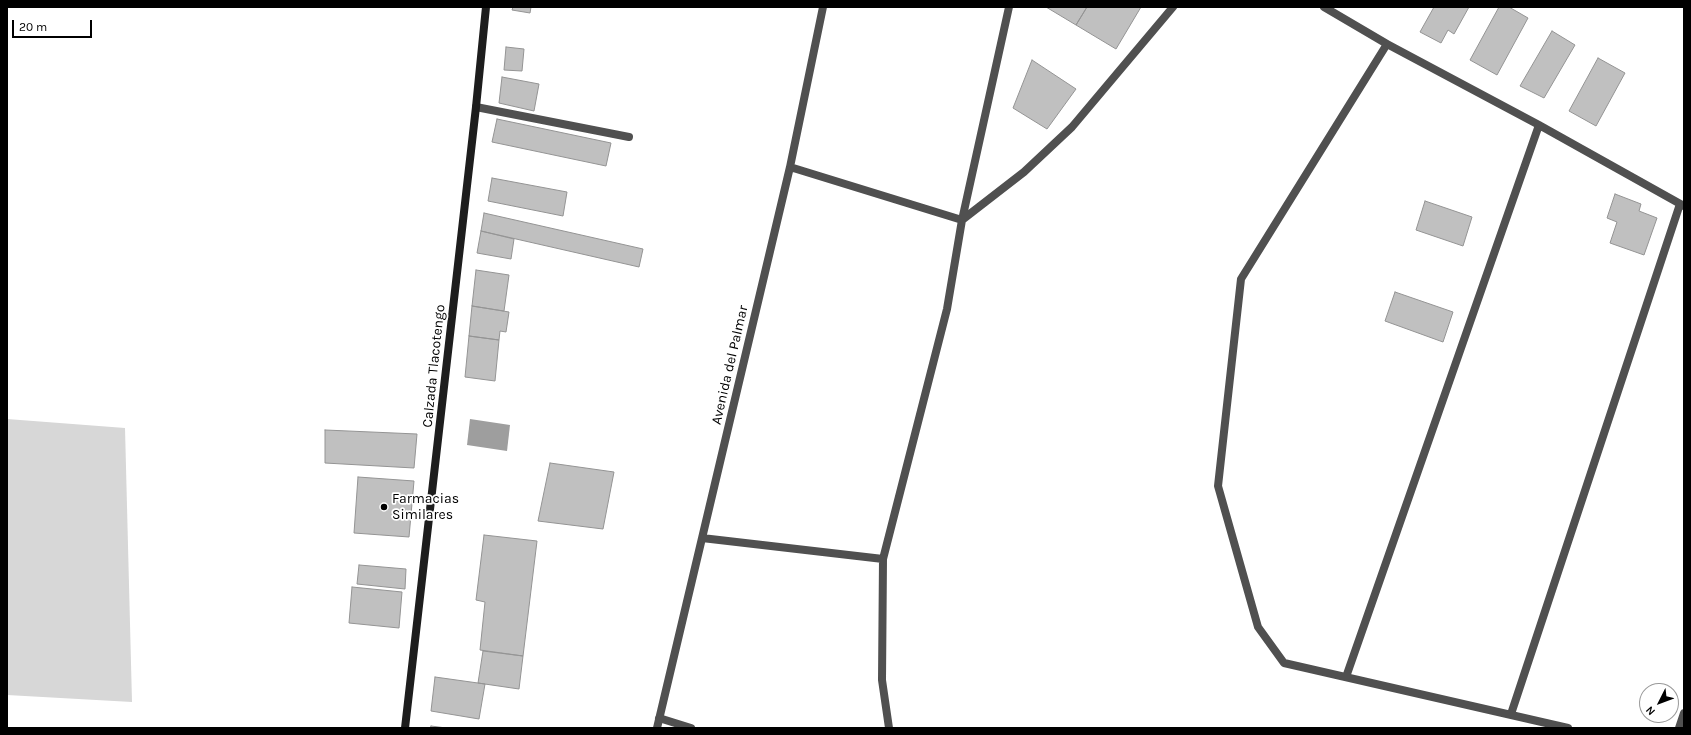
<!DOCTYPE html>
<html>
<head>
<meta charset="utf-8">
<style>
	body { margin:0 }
	#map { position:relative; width:1691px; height:735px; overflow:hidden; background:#fff; font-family:Karla,sans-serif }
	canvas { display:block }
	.frame { position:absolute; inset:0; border:8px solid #000; pointer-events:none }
	.north { position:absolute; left:1639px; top:683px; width:40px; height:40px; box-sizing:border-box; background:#fff; border:1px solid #999; border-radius:50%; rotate:228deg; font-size:11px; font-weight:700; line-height:16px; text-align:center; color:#000 }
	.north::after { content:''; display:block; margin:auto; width:14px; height:18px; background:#000; clip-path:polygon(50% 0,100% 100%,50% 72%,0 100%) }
	.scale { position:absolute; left:12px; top:20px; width:80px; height:18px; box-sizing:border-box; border:2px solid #000; border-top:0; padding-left:5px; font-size:12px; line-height:14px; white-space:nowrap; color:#000; -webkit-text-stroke:3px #fff; paint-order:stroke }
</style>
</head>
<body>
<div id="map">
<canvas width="1691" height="735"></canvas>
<div class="frame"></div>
<div class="north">N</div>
<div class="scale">20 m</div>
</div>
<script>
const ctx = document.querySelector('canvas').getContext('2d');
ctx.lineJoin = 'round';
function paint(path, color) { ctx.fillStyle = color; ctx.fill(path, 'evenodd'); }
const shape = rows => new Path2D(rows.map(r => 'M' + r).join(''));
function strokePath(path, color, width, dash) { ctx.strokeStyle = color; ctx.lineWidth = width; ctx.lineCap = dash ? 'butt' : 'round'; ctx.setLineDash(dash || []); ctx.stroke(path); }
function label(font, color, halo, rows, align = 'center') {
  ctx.font = font + ' Karla,sans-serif'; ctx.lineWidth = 3.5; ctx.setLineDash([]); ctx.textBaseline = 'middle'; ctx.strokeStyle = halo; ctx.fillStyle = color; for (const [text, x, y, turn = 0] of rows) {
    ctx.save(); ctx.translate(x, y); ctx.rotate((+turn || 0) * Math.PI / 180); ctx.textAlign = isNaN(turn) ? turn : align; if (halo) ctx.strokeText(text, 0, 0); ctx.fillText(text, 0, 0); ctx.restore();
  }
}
paint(shape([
	[7,419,125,428,132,702,7,695]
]), '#d7d7d7');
paint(shape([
	[470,419,510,425,507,451,467,445]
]), '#9e9e9e');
const building = shape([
	[513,7,531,7,530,13,512,10,513,7],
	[1046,7,1087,7,1076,25,1046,7],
	[1087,7,1141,7,1116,49,1076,25,1087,7],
	[1434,7,1469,7,1454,34,1448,30,1441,43,1420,32,1434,7],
	[1499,7,1509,7,1528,18,1497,75,1470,60,1499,7],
	[1552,31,1575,45,1544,98,1520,86,1552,31],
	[506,47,524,49,522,71,504,70,506,47],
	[1598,58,1625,73,1596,126,1569,111,1598,58],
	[1032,60,1076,89,1047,129,1013,108,1032,60],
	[502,77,539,84,534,111,499,103,502,77],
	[497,119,611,143,606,166,492,142,497,119],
	[492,178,567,192,563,216,488,201,492,178],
	[1615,194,1641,204,1639,211,1657,218,1644,255,1610,243,1617,222,1607,218,1615,194],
	[1425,201,1472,217,1463,246,1416,230,1425,201],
	[484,213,643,249,639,267,481,231,484,213],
	[481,231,514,239,511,259,477,253,481,231],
	[476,270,509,275,504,311,472,306,476,270],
	[1395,292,1453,312,1443,342,1385,321,1395,292],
	[472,306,509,312,506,332,500,331,499,340,469,336,472,306],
	[469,336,499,340,495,381,465,377,469,336],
	[325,430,417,434,414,468,325,463,325,430],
	[550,463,614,472,603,529,538,521,550,463],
	[358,477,414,481,409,537,354,533,358,477],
	[484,535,537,541,523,656,480,650,485,602,476,600,484,535],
	[359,565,406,569,405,589,357,584,359,565],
	[352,587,402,592,399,628,349,623,352,587],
	[483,651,523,656,519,689,478,683,483,651],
	[435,677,485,684,479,719,431,711,435,677],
	[431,726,446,728,430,728,431,726]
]);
paint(building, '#c0c0c0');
strokePath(building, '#949494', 1);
strokePath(shape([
	[1324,7,1387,44,1539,125,1684,206],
	[1387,44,1241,279,1218,486,1258,627,1284,663,1568,728],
	[476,107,629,137],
	[790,167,962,220,1024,172,1072,127,1173,7],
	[702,538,883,559],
	[1346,677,1539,125],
	[1511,714,1680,204],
	[659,718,691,728],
	[657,728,790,167,823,7],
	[889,728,882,680,883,559,947,309,962,220,1009,7],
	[1679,728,1684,713]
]), '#505050', 8);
strokePath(shape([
	[405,728,476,107,486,7]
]), '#1d1d1d', 8);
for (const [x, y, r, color] of [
	[384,507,4,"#000"]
]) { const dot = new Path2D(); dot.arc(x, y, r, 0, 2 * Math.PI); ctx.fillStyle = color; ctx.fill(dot); strokePath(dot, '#fff', 1.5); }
label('14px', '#000', '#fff', [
	["Avenida del Palmar",730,365,-77],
	["Calzada Tlacotengo",434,366,-84]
]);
label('14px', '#000', '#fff', [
	["Farmacias",392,499],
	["Similares",392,515]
], 'left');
</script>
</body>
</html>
